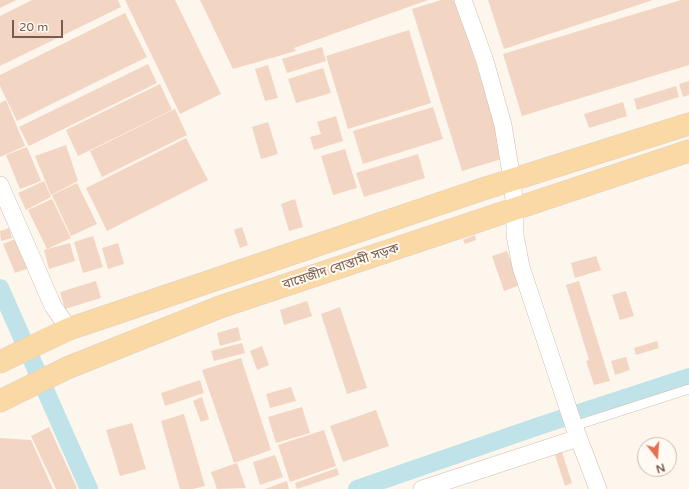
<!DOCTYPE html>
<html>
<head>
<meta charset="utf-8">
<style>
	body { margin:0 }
	#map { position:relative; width:689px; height:489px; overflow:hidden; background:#fdf6ec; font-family:"Varela Round",sans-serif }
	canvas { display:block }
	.north { position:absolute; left:637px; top:437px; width:40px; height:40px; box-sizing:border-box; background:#fffaf3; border:1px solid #cabbb1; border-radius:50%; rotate:163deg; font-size:11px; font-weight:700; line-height:16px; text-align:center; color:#7a5c4d }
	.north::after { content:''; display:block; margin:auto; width:14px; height:18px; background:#e76f51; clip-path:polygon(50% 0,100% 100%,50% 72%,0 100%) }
	.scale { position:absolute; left:12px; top:20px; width:51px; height:18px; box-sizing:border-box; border:2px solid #7a5c4d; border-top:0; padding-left:5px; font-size:12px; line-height:14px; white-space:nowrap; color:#7a5c4d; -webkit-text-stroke:3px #fffaf3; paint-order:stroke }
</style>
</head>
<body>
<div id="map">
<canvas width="689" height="489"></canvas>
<div class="north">N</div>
<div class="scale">20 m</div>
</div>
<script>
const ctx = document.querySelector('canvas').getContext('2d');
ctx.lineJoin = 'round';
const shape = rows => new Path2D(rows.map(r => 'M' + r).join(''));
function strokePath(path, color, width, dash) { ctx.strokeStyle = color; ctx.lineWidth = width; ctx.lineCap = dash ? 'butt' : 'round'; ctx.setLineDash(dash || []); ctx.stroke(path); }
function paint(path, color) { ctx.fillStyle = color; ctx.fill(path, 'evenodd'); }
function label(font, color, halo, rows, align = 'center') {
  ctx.font = font + ' "Varela Round","Noto Sans Bengali",sans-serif'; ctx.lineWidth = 4; ctx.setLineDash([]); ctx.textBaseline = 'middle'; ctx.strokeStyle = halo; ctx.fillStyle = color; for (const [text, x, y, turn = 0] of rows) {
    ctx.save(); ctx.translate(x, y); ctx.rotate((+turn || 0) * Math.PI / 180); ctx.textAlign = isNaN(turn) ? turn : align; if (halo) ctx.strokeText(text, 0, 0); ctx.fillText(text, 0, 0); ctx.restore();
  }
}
strokePath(shape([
	[0,288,89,489],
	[357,489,539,426,689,377]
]), '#bfe3e8', 18);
paint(shape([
	[0,0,17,0,0,8],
	[32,0,118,0,121,7,0,66,0,16],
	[125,0,175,0,221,94,180,114],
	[200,0,428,0,294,48,296,51,233,69],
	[441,0,457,0,505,158,462,171,412,9],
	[488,0,653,0,504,49],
	[681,0,689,0,689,65,522,116,503,54],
	[125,13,147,57,17,121,0,86,0,75],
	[409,30,431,103,348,129,326,56],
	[322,47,326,61,287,73,282,59],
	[148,64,157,83,29,146,19,127],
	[268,65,278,98,265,101,255,69],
	[323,68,331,93,296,103,288,79],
	[689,81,689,95,683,97,679,84],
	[160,84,172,110,78,156,66,130],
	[676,86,679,97,637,110,634,99],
	[6,100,25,146,0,157,0,103],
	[623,102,627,116,589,128,584,114],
	[433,107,443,139,363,164,353,131],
	[175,109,187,135,102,177,90,151],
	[336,116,343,141,314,150,310,137,321,134,317,122],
	[268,122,278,154,261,159,252,127],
	[186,138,208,180,107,231,86,188],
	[66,145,78,181,51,195,35,156],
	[27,147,41,181,20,189,6,155],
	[345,149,357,188,333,195,321,156],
	[418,154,425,178,364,197,356,173],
	[44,181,51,197,26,210,18,193],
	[77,183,97,224,71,236,52,195],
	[52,199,71,238,47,249,28,210],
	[295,199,303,227,289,231,281,204],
	[242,227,248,245,240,248,234,230],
	[9,228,12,238,1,241,0,231],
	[475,235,476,240,465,244,463,240],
	[93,236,103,267,83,273,74,242],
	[20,237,32,267,15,273,3,244],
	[70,243,75,261,49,269,44,250],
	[118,243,124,264,108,269,102,248],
	[507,251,520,285,504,291,492,256],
	[596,256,601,270,575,278,571,263],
	[96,281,101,298,65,309,60,292],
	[579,281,610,381,594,385,586,361,589,360,566,285],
	[626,291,634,316,620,320,612,295],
	[307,301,312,316,284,325,280,310],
	[340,307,367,388,347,394,321,314],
	[238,327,241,340,220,346,217,333],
	[657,341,659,348,636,355,634,348],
	[242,343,245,353,214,361,211,351],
	[262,346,269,365,257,370,250,351],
	[626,357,630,370,615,375,611,361],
	[241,358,271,450,234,463,202,370],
	[200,380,204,393,165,406,161,393],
	[291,387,296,401,270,408,266,394],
	[202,397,209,419,201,422,193,401],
	[302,407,310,433,276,443,268,417],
	[376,410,389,446,343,462,330,426],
	[184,414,205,486,193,489,180,489,161,421],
	[132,423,146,469,120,476,106,430],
	[49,427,77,488,76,489,56,489,31,436],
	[324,430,336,466,290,482,278,445],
	[0,438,31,440,53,489,0,489],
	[562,452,572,483,565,486,555,455],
	[275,455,283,477,260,485,253,462],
	[237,463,246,488,217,489,211,472],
	[337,468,339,475,297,489,295,483],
	[287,481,289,489,265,489]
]), '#f3d5c3');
const lane = shape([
	[574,426,689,389]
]);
const street = shape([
	[463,0,485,61,503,125,512,180,515,209,515,235,521,267,574,426,598,489],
	[0,185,53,306,69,329],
	[422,489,578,438]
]);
const primary = shape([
	[0,362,69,329,483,189,689,124],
	[0,401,67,368,220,307,689,151]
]);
strokePath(lane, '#d1beb0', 10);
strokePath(street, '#d1beb0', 18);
strokePath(primary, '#dad1cd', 23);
strokePath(lane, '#fff', 9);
strokePath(street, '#fff', 17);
strokePath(primary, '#fbd9a5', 22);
label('13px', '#7a5c4d', '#fffaf3', [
	["বায়েজীদ বোস্তামী সড়ক",341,267,-18]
]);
</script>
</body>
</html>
